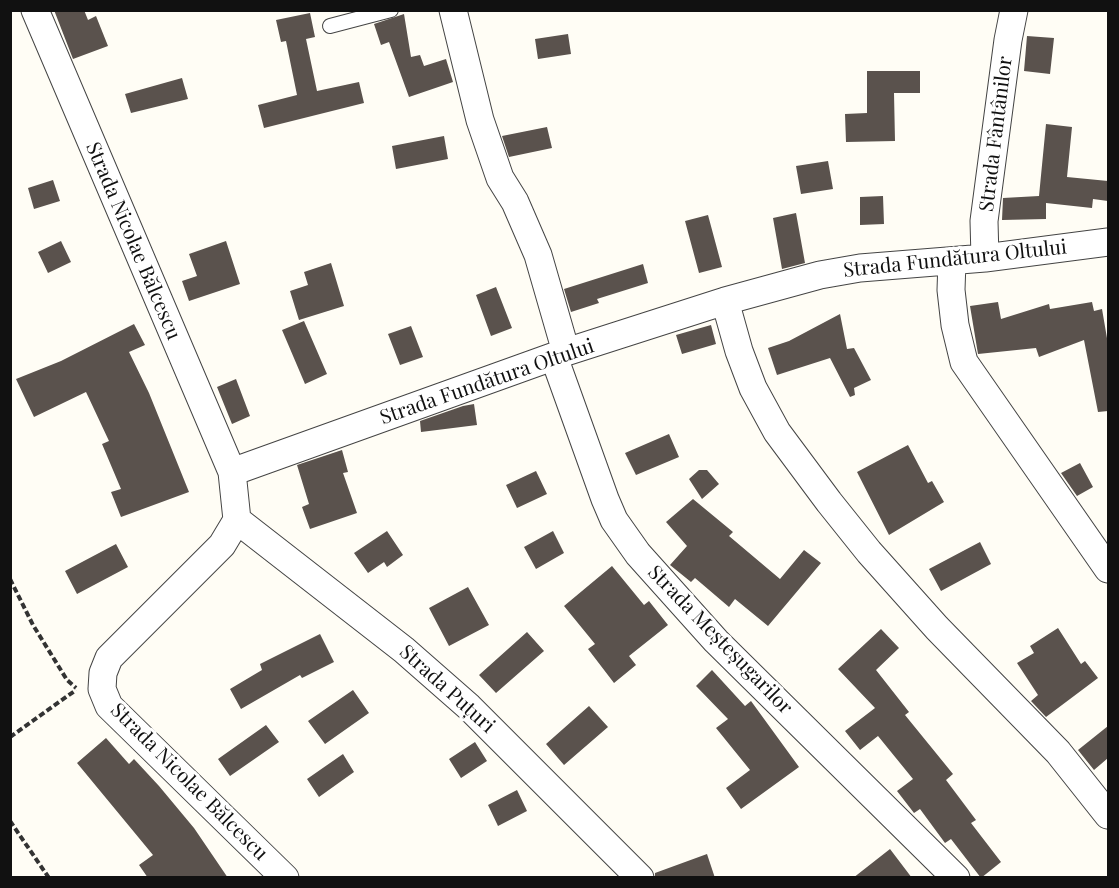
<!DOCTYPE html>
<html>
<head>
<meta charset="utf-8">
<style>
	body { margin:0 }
	#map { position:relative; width:1119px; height:888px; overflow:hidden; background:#fffdf5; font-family:"Playfair Display",serif }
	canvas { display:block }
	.frame { position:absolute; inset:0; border:12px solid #111; pointer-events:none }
</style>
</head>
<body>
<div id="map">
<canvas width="1119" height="888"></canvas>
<div class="frame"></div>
</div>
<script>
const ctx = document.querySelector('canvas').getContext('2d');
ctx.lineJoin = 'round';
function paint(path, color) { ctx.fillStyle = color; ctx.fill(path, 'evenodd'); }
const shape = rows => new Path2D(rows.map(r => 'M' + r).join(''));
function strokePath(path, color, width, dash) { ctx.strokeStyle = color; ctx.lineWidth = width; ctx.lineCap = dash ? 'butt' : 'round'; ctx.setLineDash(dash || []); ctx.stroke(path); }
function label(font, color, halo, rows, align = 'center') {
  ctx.font = font + ' "Playfair Display",serif'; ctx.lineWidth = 6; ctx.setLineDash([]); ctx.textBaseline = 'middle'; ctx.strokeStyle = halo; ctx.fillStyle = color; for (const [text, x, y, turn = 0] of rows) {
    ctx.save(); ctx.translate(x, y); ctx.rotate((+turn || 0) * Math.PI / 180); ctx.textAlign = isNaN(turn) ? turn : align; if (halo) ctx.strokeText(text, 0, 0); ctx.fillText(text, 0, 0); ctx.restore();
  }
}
paint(shape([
	[54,10,84,10,88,20,96,16,108,46,73,59],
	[310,13,315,37,306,39,317,91,359,82,364,103,264,128,258,105,297,95,286,41,281,42,276,20],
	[404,14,411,57,420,55,424,66,446,59,453,82,409,97,389,42,381,45,374,24],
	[568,34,571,54,538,59,535,39],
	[1027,36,1054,38,1050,74,1024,71],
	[867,71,920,71,920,93,894,93,895,141,846,142,845,114,867,113],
	[182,78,188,99,131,113,125,94],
	[1046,124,1072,127,1067,177,1108,181,1108,201,1093,199,1092,208,1046,203,1046,219,1002,220,1003,198,1039,196],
	[547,127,552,148,509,157,502,136],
	[444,136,448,159,396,169,392,146],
	[828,161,833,189,801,194,796,166],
	[53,180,60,201,34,209,28,188],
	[883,196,884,224,860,225,860,197],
	[796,213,805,263,782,269,773,218],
	[708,215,722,267,699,273,685,221],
	[61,241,71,262,48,273,38,252],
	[226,241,240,284,189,301,182,281,197,276,189,254],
	[331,263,344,306,299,320,290,291,308,285,304,272],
	[643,264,648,283,597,299,599,303,571,312,564,289],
	[496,287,512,328,491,336,476,295],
	[998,302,1001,319,1049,304,1050,309,1092,302,1094,311,1102,309,1108,344,1108,411,1098,412,1084,340,1039,357,1036,348,978,354,970,306],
	[840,314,847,349,854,348,871,380,854,388,855,395,850,397,830,358,777,375,768,348,789,341],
	[304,321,327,374,305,384,282,330],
	[134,324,145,345,129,352,149,393,189,492,121,517,111,492,121,489,102,444,109,441,86,392,34,417,16,379,61,361],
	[711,325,716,344,682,354,676,335],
	[411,326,423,357,400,365,388,334],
	[236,379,250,416,232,424,217,387],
	[474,404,477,425,421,432,420,421,463,406],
	[669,434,679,457,636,475,625,453],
	[908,445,928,483,932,481,944,502,889,535,857,472],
	[342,450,348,472,343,473,357,513,310,529,302,507,309,504,297,465],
	[1080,463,1093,487,1077,496,1061,473],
	[699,470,707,470,719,484,702,499,689,479],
	[536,471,547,494,517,508,506,485],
	[693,499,733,532,729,536,780,579,804,550,821,563,768,626,735,599,729,607,695,578,691,582,670,565,687,546,666,522],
	[387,531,403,555,387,567,384,562,368,573,354,553],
	[553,531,564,553,536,569,524,547],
	[980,542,991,564,941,591,929,569],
	[116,544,128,567,77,594,65,571],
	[612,566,644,605,649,601,668,625,629,656,636,665,614,683,588,649,595,644,564,606],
	[468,587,489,625,449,646,429,608],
	[1058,628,1081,664,1085,661,1098,678,1046,717,1031,701,1038,695,1017,663,1034,653,1030,646],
	[881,629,899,648,876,670,909,712,905,715,953,774,946,780,976,820,971,823,1001,862,981,878,951,839,945,843,920,809,914,813,897,791,913,779,878,736,860,750,845,731,875,708,838,669],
	[527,632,544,651,496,693,479,675],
	[320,634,334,662,302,678,300,675,241,709,230,689,262,670,260,664],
	[712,670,745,706,751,701,799,767,741,809,726,788,750,770,716,728,728,719,696,686],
	[353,690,369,713,325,744,308,721],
	[589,706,608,727,564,765,546,744],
	[266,725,279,742,230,776,218,759],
	[1108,726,1108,758,1094,770,1078,750],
	[106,738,129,764,134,759,159,786,194,828,228,878,148,878,139,865,153,855,77,763],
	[475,742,487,761,461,778,449,759],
	[343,754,354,772,319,797,307,779],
	[517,790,527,811,498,826,488,805],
	[890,849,912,878,853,878],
	[707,854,715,878,655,878,655,873]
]), '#5a524d');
const service = shape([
	[330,26,391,10]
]);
const minor = shape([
	[35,10,232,472,237,520,222,545,109,658,103,673,102,689,109,706,285,878],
	[453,10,480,120,500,178,515,202,538,255,566,352],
	[985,258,984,221,1008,40,1014,10],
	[952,261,951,290,955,325,964,362,1108,569],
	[725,301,739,351,753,388,777,432,829,502,869,552,937,628,1058,752,1108,815],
	[554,357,605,499,614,520,638,554,716,641,956,878],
	[232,472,566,352,725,301,820,275,860,268,985,258,1108,242],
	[237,520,404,650,469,707,640,878]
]);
strokePath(service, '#444', 16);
strokePath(minor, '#444', 29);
strokePath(shape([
	[10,579,33,625,67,680,76,688],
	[10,737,76,690],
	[10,821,49,878]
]), '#333', 4, [6, 3]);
strokePath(service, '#fff', 14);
strokePath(minor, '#fff', 27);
label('20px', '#111', '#fff', [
	["Strada Fântânilor",996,134,-83],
	["Strada Nicolae Bălcescu",133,241,67],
	["Strada Fundătura Oltului",955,259,-6],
	["Strada Fundătura Oltului",487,382,-19],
	["Strada Meșteșugarilor",720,640,46],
	["Strada Puțuri",447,689,42],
	["Strada Nicolae Bălcescu",189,782,45]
]);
</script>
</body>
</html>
